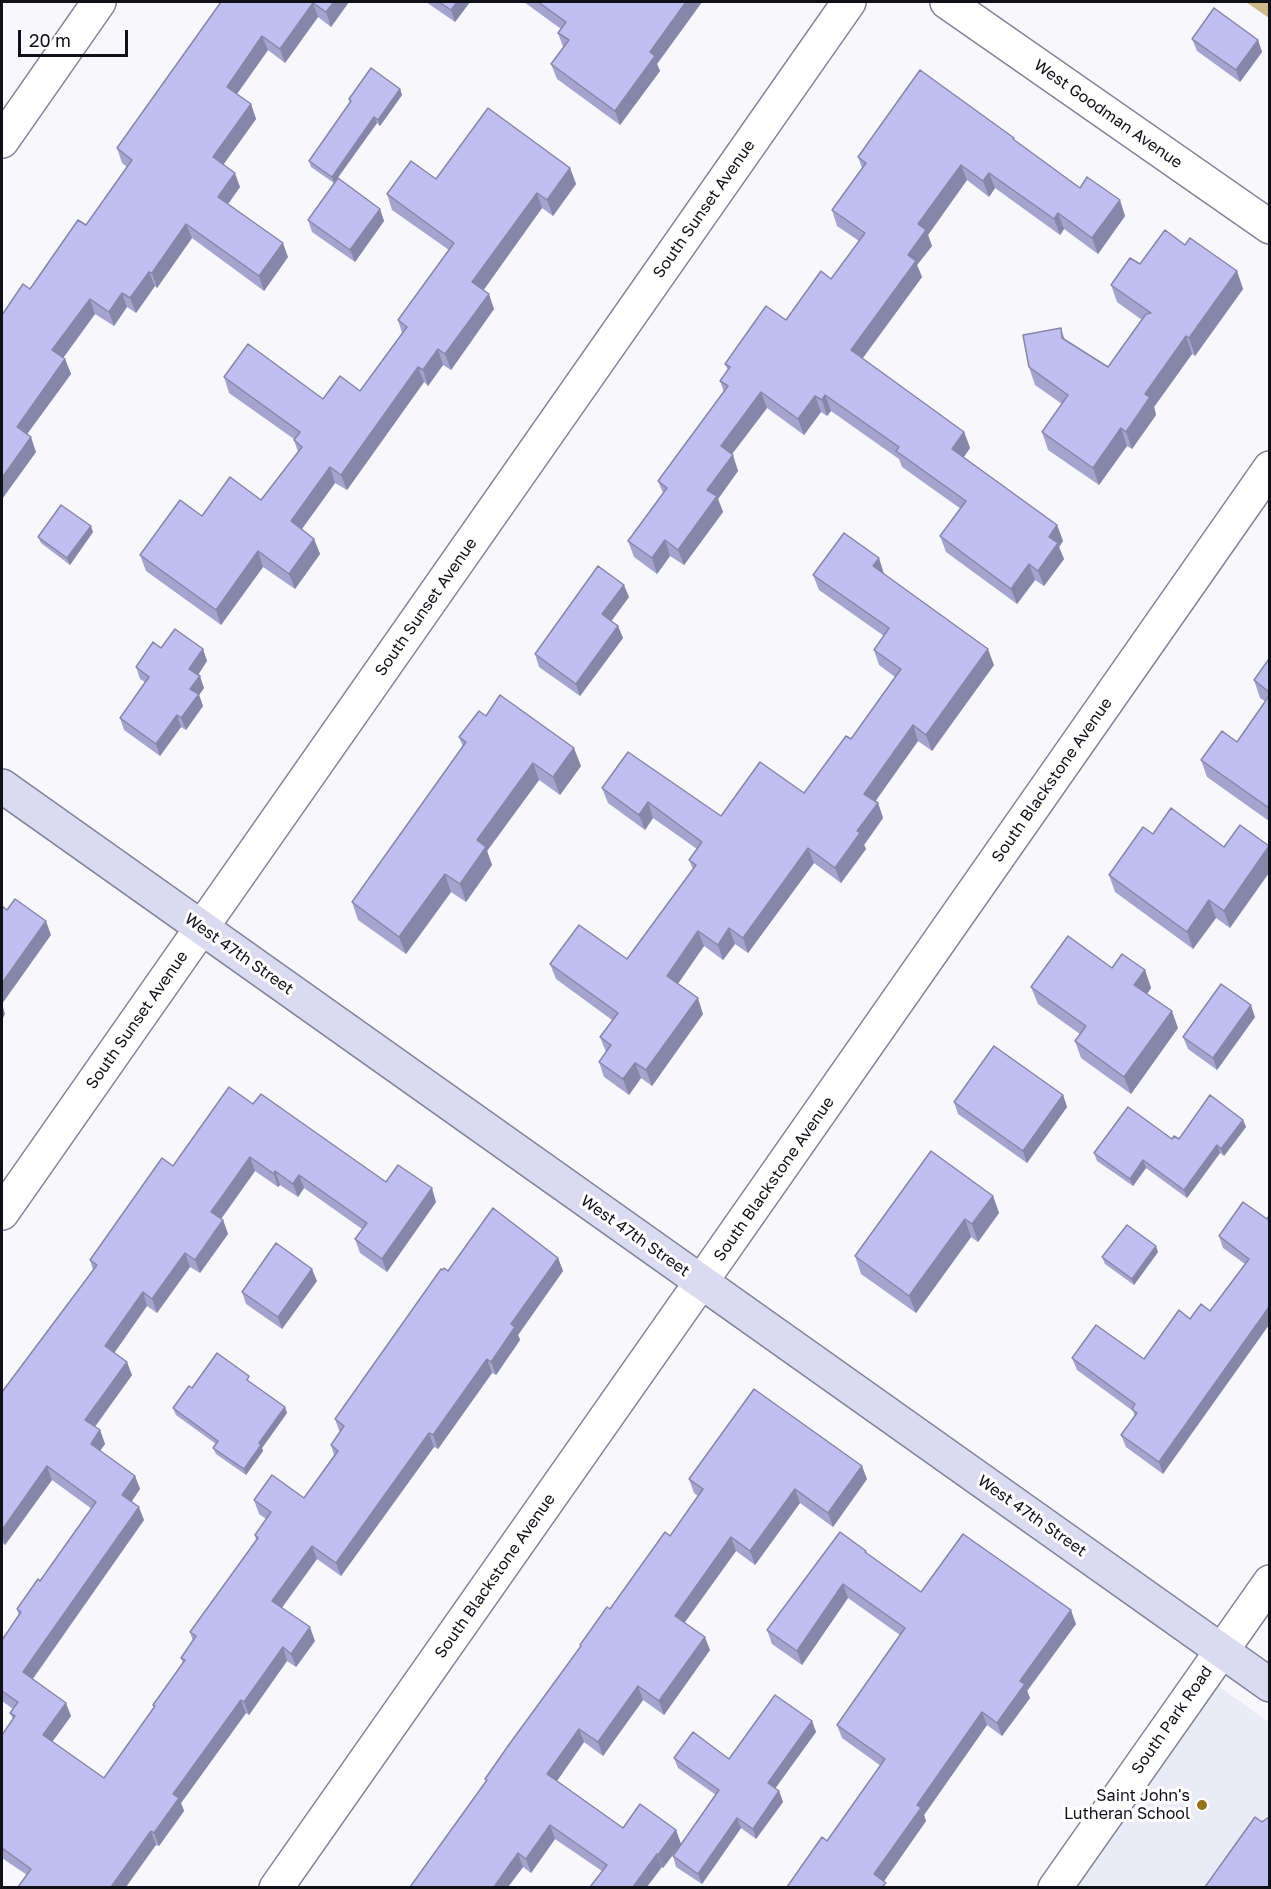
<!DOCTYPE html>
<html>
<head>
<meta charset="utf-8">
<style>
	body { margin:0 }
	#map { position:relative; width:1271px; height:1889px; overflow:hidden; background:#f7f7fc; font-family:"Golos Text",sans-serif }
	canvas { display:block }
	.frame { position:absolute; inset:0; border:3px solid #101018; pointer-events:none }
	.scale { position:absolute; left:18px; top:30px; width:110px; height:27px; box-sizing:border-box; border:3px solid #101018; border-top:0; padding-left:8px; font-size:18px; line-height:21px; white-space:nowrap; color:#101018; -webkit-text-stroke:4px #fff; paint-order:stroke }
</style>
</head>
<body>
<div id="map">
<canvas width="1271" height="1889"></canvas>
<div class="frame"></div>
<div class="scale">20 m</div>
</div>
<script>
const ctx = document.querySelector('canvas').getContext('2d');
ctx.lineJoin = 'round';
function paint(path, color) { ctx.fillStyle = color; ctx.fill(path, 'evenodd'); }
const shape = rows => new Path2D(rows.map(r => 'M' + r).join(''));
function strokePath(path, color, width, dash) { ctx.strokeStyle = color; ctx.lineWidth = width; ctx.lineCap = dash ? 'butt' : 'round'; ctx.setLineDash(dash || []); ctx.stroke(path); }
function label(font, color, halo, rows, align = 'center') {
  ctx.font = font + ' "Golos Text",sans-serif'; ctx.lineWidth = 6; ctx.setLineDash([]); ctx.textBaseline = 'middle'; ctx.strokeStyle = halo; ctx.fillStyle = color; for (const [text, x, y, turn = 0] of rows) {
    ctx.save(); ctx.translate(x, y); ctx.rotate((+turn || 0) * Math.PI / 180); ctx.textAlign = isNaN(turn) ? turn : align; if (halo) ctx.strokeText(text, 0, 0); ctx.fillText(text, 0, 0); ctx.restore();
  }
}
paint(shape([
	[1217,1685,1269,1722,1269,1887,1076,1888]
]), '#ebebf7');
paint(shape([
	[1246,2,1269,2,1269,18]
]), '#d0ba89');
const minor = shape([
	[947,2,1270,227],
	[2,141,99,2],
	[2,1213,849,2],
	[276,1888,701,1282,1270,468],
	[1055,1888,1270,1582]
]);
const secondary = shape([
	[2,786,1270,1685]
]);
strokePath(minor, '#828298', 36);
strokePath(secondary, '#828298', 36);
strokePath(minor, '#fff', 33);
strokePath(secondary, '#dbdaf1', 33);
paint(shape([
	[221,2,349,2,331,27,318,17,285,63,268,50,237,94,251,104,256,119,223,165,240,187,228,204,288,257,264,291,192,238,157,288,155,286,136,313,127,307,114,326,95,314,63,358,65,359,71,374,27,434,36,452,2,499,2,315,30,289,86,225,127,167,122,163,117,148],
	[426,2,470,2,455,22],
	[524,2,702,2,657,64,660,71,620,125,557,79,551,64,563,47,558,33,561,29],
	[1192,39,1258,40,1262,52,1240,82,1197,51],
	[400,89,402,95,380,126,377,123,334,183,311,167,309,161,350,103,349,99],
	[1015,141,1080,188,1125,216,1098,254,1064,229,1060,235,995,188,989,197,967,180,928,235,932,246,917,265,922,277,862,359,964,432,970,448,964,457,1057,525,1063,541,1059,547,1064,559,1044,586,1035,580,1017,604,946,552,940,536,961,509,902,467,899,459,831,411,827,416,821,412,804,435,767,408,732,454,738,471,718,499,723,512,684,565,670,556,657,574,634,557,628,541,663,493,658,481,724,392,720,381,728,370,725,364,786,320,831,279,859,241,837,226,832,210,862,168,858,157],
	[570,168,576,184,553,216,542,208,483,290,494,309,451,370,443,365,428,386,424,382,347,490,335,483,302,529,314,539,320,554,295,589,263,567,221,625,146,571,140,555,202,516,261,500,298,452,294,440,294,439,229,393,224,377,323,399,360,391,402,333,398,320,449,250,392,210,387,194,436,179],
	[380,209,384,221,355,262,312,232,308,220],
	[1185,245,1237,271,1243,289,1195,356,1192,354,1154,407,1156,415,1132,449,1127,446,1099,485,1048,450,1042,432,1062,404,1035,385,1029,367,1061,328,1065,340,1108,367,1142,320,1117,302,1111,285,1140,264],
	[93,532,70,565,41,543,38,537],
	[884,574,994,665,932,751,918,741,875,801,878,803,883,818,864,845,866,849,841,883,814,863,748,953,735,944,723,960,704,946,678,984,703,1014,652,1086,641,1078,629,1095,604,1077,599,1062,606,1052,600,1037,612,1020,556,979,550,964,627,959,693,869,689,860,697,849,653,818,645,830,608,803,602,788,721,816,804,793,851,739,895,677,879,665,874,650,884,636,819,590,813,575],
	[629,597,611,621,618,626,623,638,580,696,539,667,535,654],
	[161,648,203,649,207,661,198,675,204,688,199,695,203,706,186,730,181,727,160,756,124,730,120,718,145,682,140,679,136,667],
	[1269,659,1269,821,1207,777,1201,760,1237,742,1266,702,1260,698,1254,680],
	[486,716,581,766,560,795,539,780,487,851,492,865,466,902,451,892,406,954,358,920,352,902,463,747,459,737],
	[1153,834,1224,847,1230,928,1216,918,1193,949,1115,892,1109,875],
	[1112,968,1145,970,1151,988,1147,994,1178,1028,1131,1094,1081,1058,1075,1041,1080,1034,1038,1004,1031,987],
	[1255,1017,1217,1070,1188,1049,1183,1037],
	[1063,1095,1067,1107,1027,1163,958,1114,954,1102],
	[253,1104,386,1182,436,1202,387,1272,360,1253,355,1239,362,1229,304,1188,298,1197,280,1185,278,1187,255,1171,221,1219,223,1220,228,1234,200,1273,190,1267,157,1313,147,1306,114,1353,132,1375,95,1427,100,1430,105,1444,100,1451,135,1476,140,1489,132,1501,144,1520,33,1679,71,1716,52,1742,104,1778,154,1708,153,1705,183,1663,181,1658,193,1641,190,1632,256,1540,255,1535,266,1519,259,1514,254,1500,304,1498,334,1455,331,1445,340,1433,335,1419,443,1270,448,1271,558,1258,563,1271,518,1335,520,1340,496,1375,492,1373,438,1449,434,1447,341,1576,317,1559,282,1608,315,1641,296,1667,287,1661,249,1715,246,1713,181,1803,184,1811,159,1846,156,1845,27,1875,2,1858,2,1735,13,1719,10,1713,13,1709,2,1701,2,1640,19,1616,17,1609,40,1581,92,1509,52,1480,5,1545,2,1542,2,1392,93,1270,90,1260,173,1166],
	[1243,1120,1246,1127,1224,1156,1220,1153,1187,1198,1146,1168,1133,1186,1097,1161,1094,1153,1179,1139],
	[993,1196,999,1213,978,1242,971,1237,916,1313,861,1274,855,1256],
	[1267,1219,1163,1474,1126,1447,1121,1435,1135,1417,1133,1411,1077,1370,1072,1358,1144,1359,1190,1319,1210,1311,1245,1264,1223,1248,1219,1236],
	[1158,1252,1134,1285,1105,1264,1102,1257],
	[317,1281,282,1329,246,1304,242,1292],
	[251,1383,285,1407,287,1413,262,1448,263,1451,246,1475,216,1454,213,1448,216,1444,176,1415,173,1408,192,1388],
	[689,1479,867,1479,833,1527,800,1503,755,1565,736,1551,685,1622,710,1650,664,1715,643,1700,603,1756,584,1742,557,1781,623,1828,676,1830,681,1844,663,1868,662,1867,602,1871,555,1839,531,1873,523,1867,508,1887,410,1887,486,1781,485,1779,580,1647,580,1645,670,1536,698,1496,694,1493],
	[867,1554,921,1592,1076,1624,1027,1691,1030,1698,1002,1736,987,1725,924,1815,926,1821,884,1881,827,1841,881,1766,842,1738,837,1725,900,1635,848,1598,802,1665,772,1644,767,1630],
	[812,1721,816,1732,775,1788,779,1791,783,1802,756,1839,741,1828,702,1884,676,1867,673,1856,716,1795,678,1768,674,1758,729,1759]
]), '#a5a4cf');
paint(shape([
	[334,2,349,2,331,27,326,12],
	[457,2,470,2,455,22,451,10],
	[686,2,702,2,657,64,660,71,620,125,615,111,650,52],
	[313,3,318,17,285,63,280,49],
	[262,36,268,50,232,101,227,87],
	[1258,40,1262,52,1240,82,1236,70],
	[400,89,402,95,380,126,378,120],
	[251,104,256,119,218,172,213,157],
	[374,117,377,123,334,183,332,177],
	[961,165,967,180,928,235,932,246,917,265,922,277,857,366,851,350,908,255,918,224],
	[570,168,576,184,553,216,547,200],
	[235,173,240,187,223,211,218,197],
	[989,173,995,188,989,197,983,181],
	[537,193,542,208,478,298,472,282],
	[1120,200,1125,216,1098,254,1092,238],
	[380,209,384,221,355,262,350,250],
	[1058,213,1064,229,1060,235,1054,219],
	[186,224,192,238,157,288,152,273],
	[283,243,288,257,264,291,259,276],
	[1237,271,1243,289,1195,356,1189,338],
	[149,272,155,286,136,313,130,298],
	[122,293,127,307,114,326,109,312],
	[489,294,494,309,451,370,445,354],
	[90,299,95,314,58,365,52,350],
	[1186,336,1192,354,1154,407,1156,415,1132,449,1126,432,1145,394],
	[438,349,443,365,428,386,423,370],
	[65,359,71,374,22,441,17,427],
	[418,367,424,382,347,490,341,475],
	[761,392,767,408,726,462,721,446],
	[825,395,831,411,827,416,822,400],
	[815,396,821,412,804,435,798,419],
	[1121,428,1127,446,1099,485,1093,468],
	[964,432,970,448,958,465,952,449],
	[31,437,36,452,2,499,2,478],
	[733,455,738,471,718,499,723,512,684,565,678,550,707,490],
	[330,467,335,483,296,537,291,521],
	[1057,525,1063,541,1059,547,1064,559,1044,586,1038,571,1049,537],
	[91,526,93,532,70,565,67,558],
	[314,539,320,554,295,589,289,574],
	[665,540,670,556,657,574,652,558],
	[258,551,263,567,221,625,216,610],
	[879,558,884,574,873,566],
	[1029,564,1035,580,1017,604,1011,589],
	[624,585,629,597,607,627,602,614],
	[618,626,623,638,580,696,576,684],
	[203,649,207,661,194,681,189,669],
	[988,649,994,665,932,751,926,735],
	[200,676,204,688,199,695,203,706,186,730,181,718,190,689],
	[177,715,181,727,160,756,156,744],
	[913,725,918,741,870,809,864,794],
	[574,748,581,766,560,795,553,777],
	[533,763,539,780,487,851,492,865,466,902,460,884,477,840],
	[648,802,653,818,645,830,639,815],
	[878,803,883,818,864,845,866,849,841,883,835,868,857,831],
	[1269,846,1269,873,1230,928,1224,911],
	[808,848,814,863,748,953,743,938],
	[445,874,451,892,406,954,399,937],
	[1209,900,1216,918,1193,949,1187,932],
	[46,921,51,935,2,1004,5,1014,2,1020,2,983],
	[729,928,735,944,723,960,718,945],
	[698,931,704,946,672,992,667,976],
	[1145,970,1151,988,1141,1002,1134,985],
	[698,998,703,1014,652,1086,646,1070],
	[1251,1005,1255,1017,1217,1070,1213,1058],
	[1172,1011,1178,1028,1131,1094,1124,1077],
	[635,1063,641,1078,629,1095,623,1079],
	[1063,1095,1067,1107,1027,1163,1023,1151],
	[1243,1120,1246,1127,1224,1156,1221,1149],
	[1217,1145,1220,1153,1187,1198,1184,1190],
	[250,1157,255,1171,216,1226,211,1212],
	[1143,1160,1146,1168,1133,1186,1130,1179],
	[275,1171,280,1185,278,1187,274,1174],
	[299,1175,304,1188,298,1197,293,1184],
	[432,1188,436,1202,387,1272,382,1259],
	[993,1196,999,1213,978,1242,972,1224],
	[965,1219,971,1237,916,1313,909,1296],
	[223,1220,228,1234,200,1273,195,1260],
	[1156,1246,1158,1252,1134,1285,1132,1279],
	[185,1253,190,1267,157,1313,152,1299],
	[558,1258,563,1271,518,1335,520,1340,496,1375,491,1362,511,1324],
	[312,1269,317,1281,282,1329,278,1317],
	[143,1292,147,1306,110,1359,105,1346],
	[1269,1307,1269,1325,1163,1474,1159,1462],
	[487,1359,492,1373,438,1449,433,1435],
	[127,1362,132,1375,90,1433,85,1420],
	[285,1407,287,1413,262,1448,263,1451,246,1475,244,1469,259,1443],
	[100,1430,105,1444,95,1457,91,1444],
	[429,1433,434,1447,341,1576,336,1563],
	[47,1466,52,1480,5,1545,2,1534,2,1530],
	[862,1466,867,1479,833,1527,828,1513],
	[135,1476,140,1489,127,1508,122,1495],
	[795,1489,800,1503,755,1565,750,1551],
	[139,1507,144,1520,28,1685,23,1672],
	[731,1537,736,1551,680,1629,675,1616],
	[312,1546,317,1559,277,1614,272,1601],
	[843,1584,848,1598,802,1665,797,1651],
	[1071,1610,1076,1624,1027,1691,1030,1698,1002,1736,997,1723,1020,1681],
	[310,1627,315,1641,296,1667,291,1654],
	[705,1637,710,1650,664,1715,659,1701],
	[283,1647,287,1661,249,1715,244,1702],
	[638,1686,643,1700,603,1756,598,1742],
	[241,1700,246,1713,181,1803,184,1811,159,1846,154,1833,173,1794],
	[66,1703,71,1716,47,1749,43,1735],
	[982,1712,987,1725,924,1815,926,1821,880,1887,874,1874,917,1805],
	[812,1721,816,1732,772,1793,768,1783],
	[579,1729,584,1742,552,1788,547,1774],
	[779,1791,783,1802,756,1839,753,1829],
	[737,1818,741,1828,702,1884,698,1874],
	[550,1825,555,1839,531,1873,526,1859],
	[676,1830,681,1844,663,1868,658,1855],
	[151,1831,156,1845,126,1887,111,1887],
	[518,1853,523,1867,508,1887,494,1887],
	[657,1854,662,1867,647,1887,633,1887]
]), '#8686a9');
const building = shape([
	[221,2,334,2,326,12,313,3,280,49,262,36,227,87,251,104,213,157,235,173,218,197,283,243,259,276,186,224,152,273,149,272,130,298,122,293,109,312,90,299,52,350,65,359,17,427,31,437,2,478,2,315,23,284,30,289,78,220,86,225,132,160,117,148,221,2],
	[439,2,457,2,451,10,439,2],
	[538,2,686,2,650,52,655,56,615,111,551,64,569,40,558,33,566,22,538,2],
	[1214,8,1258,40,1236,70,1192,39,1214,8],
	[371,68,400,89,378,120,374,117,332,177,309,161,351,101,349,99,371,68],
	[920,70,1014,138,1013,139,1080,188,1087,177,1120,200,1092,238,1058,213,1054,219,989,173,983,181,961,165,918,224,926,230,908,255,916,261,851,350,964,432,952,449,1057,525,1049,537,1058,543,1038,571,1029,564,1011,589,940,536,966,501,896,451,899,447,825,395,822,400,815,396,798,419,761,392,721,446,733,455,707,490,717,496,678,550,665,540,652,558,628,541,667,488,658,481,728,386,720,381,730,367,725,364,766,306,786,320,821,271,831,279,865,233,832,210,866,163,858,157,920,70],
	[488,108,570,168,547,200,537,193,472,282,489,294,445,354,438,349,423,370,418,367,341,475,330,467,291,521,314,539,289,574,258,551,216,610,140,555,180,500,202,516,230,477,261,500,302,447,294,440,300,432,224,377,248,344,323,399,340,376,360,391,407,327,398,320,454,243,387,194,411,161,436,179,488,108],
	[338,178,380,209,350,250,308,220,338,178],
	[1165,230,1185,245,1190,238,1237,271,1189,338,1186,336,1145,394,1150,397,1126,432,1121,428,1093,468,1042,432,1068,395,1029,367,1023,335,1061,328,1062,338,1108,367,1146,314,1151,313,1111,285,1130,258,1140,264,1165,230],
	[61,505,91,526,67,558,38,537,61,505],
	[844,533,879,558,873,566,988,649,926,735,913,725,864,794,878,803,857,831,860,833,835,868,808,848,743,938,729,928,718,945,698,931,667,976,698,998,646,1070,635,1063,623,1079,599,1062,611,1045,600,1037,618,1013,550,964,579,925,627,959,696,865,689,860,702,842,648,802,639,815,602,788,628,752,721,816,760,762,804,793,846,736,851,739,901,669,874,650,889,628,813,575,844,533],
	[598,566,624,585,602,614,618,626,576,684,535,654,598,566],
	[175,629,203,649,189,669,200,676,190,689,199,694,181,718,177,715,156,744,120,718,149,677,136,667,153,642,161,648,175,629],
	[1269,659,1269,692,1254,680,1269,659],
	[500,695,574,748,553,777,533,763,477,840,486,847,460,884,445,874,399,937,352,902,466,742,459,737,479,711,486,716,500,695],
	[1269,696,1269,808,1201,760,1222,731,1237,742,1269,696],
	[1171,808,1224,847,1240,825,1269,846,1224,911,1209,900,1187,932,1109,875,1143,827,1153,834,1171,808],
	[15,899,46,921,2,983,2,906,7,910,15,899],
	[1068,936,1112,968,1122,954,1145,970,1134,985,1172,1011,1124,1077,1075,1041,1086,1026,1031,987,1068,936],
	[1221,984,1251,1005,1213,1058,1183,1037,1221,984],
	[994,1046,1063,1095,1023,1151,954,1102,994,1046],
	[229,1087,253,1104,261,1094,386,1182,398,1165,432,1188,382,1259,355,1239,367,1223,299,1175,293,1184,275,1171,274,1174,250,1157,211,1212,223,1220,195,1260,185,1253,152,1299,143,1292,105,1346,127,1362,85,1420,100,1430,91,1444,135,1476,122,1495,139,1507,23,1672,66,1703,43,1735,104,1778,155,1706,153,1705,185,1660,181,1658,196,1636,190,1632,258,1538,255,1535,271,1512,254,1500,272,1475,304,1498,338,1451,331,1445,344,1426,335,1419,441,1269,443,1270,444,1268,448,1271,493,1208,558,1258,511,1324,515,1327,491,1362,487,1359,433,1435,429,1433,336,1563,312,1546,272,1601,310,1627,291,1654,283,1647,244,1702,241,1700,173,1794,179,1798,154,1833,151,1831,111,1887,18,1887,31,1869,2,1848,2,1735,15,1716,10,1713,18,1702,2,1691,2,1640,21,1612,17,1609,38,1579,40,1581,96,1502,47,1466,2,1530,2,1392,97,1265,90,1260,162,1158,173,1166,229,1087],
	[1210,1095,1243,1120,1221,1149,1217,1145,1184,1190,1143,1160,1130,1179,1094,1153,1128,1107,1172,1139,1174,1136,1179,1139,1210,1095],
	[931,1151,993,1196,972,1224,965,1219,909,1296,855,1256,931,1151],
	[1243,1202,1267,1219,1269,1216,1269,1307,1159,1462,1121,1435,1137,1413,1132,1409,1135,1404,1072,1358,1096,1325,1144,1359,1179,1310,1190,1319,1201,1304,1210,1311,1249,1259,1219,1236,1243,1202],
	[1127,1225,1156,1246,1132,1279,1102,1257,1127,1225],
	[276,1243,312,1269,278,1317,242,1292,276,1243],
	[217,1353,249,1376,247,1380,285,1407,259,1443,261,1445,244,1469,213,1448,218,1441,173,1408,189,1386,192,1388,217,1353],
	[754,1389,862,1466,828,1513,795,1489,750,1551,731,1537,675,1616,705,1637,659,1701,638,1686,598,1742,579,1729,547,1774,623,1828,640,1804,676,1830,658,1855,657,1854,633,1887,590,1887,607,1865,550,1825,526,1859,518,1853,494,1887,410,1887,487,1780,485,1779,508,1746,581,1646,580,1645,607,1607,610,1609,665,1532,670,1536,703,1489,689,1479,754,1389],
	[840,1532,866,1551,865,1552,921,1592,963,1534,1071,1610,1020,1681,1025,1684,997,1723,982,1712,917,1805,921,1808,874,1874,886,1883,882,1887,787,1887,822,1837,827,1841,885,1759,837,1725,905,1628,843,1584,797,1651,767,1630,840,1532],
	[775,1695,812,1721,768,1783,779,1791,753,1829,737,1818,698,1874,673,1856,719,1790,674,1758,693,1732,729,1759,775,1695],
	[1255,1817,1262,1822,1269,1817,1269,1887,1205,1887,1255,1817]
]);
paint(building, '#c0bff1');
strokePath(building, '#8686a9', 1.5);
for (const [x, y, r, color] of [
	[1202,1805,6,"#937219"]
]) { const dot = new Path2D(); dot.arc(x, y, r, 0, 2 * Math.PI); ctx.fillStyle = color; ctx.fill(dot); strokePath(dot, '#fff', 2); }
label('16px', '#101018', '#fff', [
	["West Goodman Avenue",1108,114,35],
	["South Sunset Avenue",704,209,-55],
	["South Sunset Avenue",426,607,-55],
	["South Blackstone Avenue",1052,780,-55],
	["West 47th Street",239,954,35],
	["South Sunset Avenue",137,1020,-55],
	["South Blackstone Avenue",774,1179,-55],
	["West 47th Street",635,1236,35],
	["West 47th Street",1032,1516,35],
	["South Blackstone Avenue",495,1576,-55],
	["South Park Road",1172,1720,-55]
]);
label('16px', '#101018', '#fff', [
	["Saint John's",1190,1796],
	["Lutheran School",1190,1814]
], 'right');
</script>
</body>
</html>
